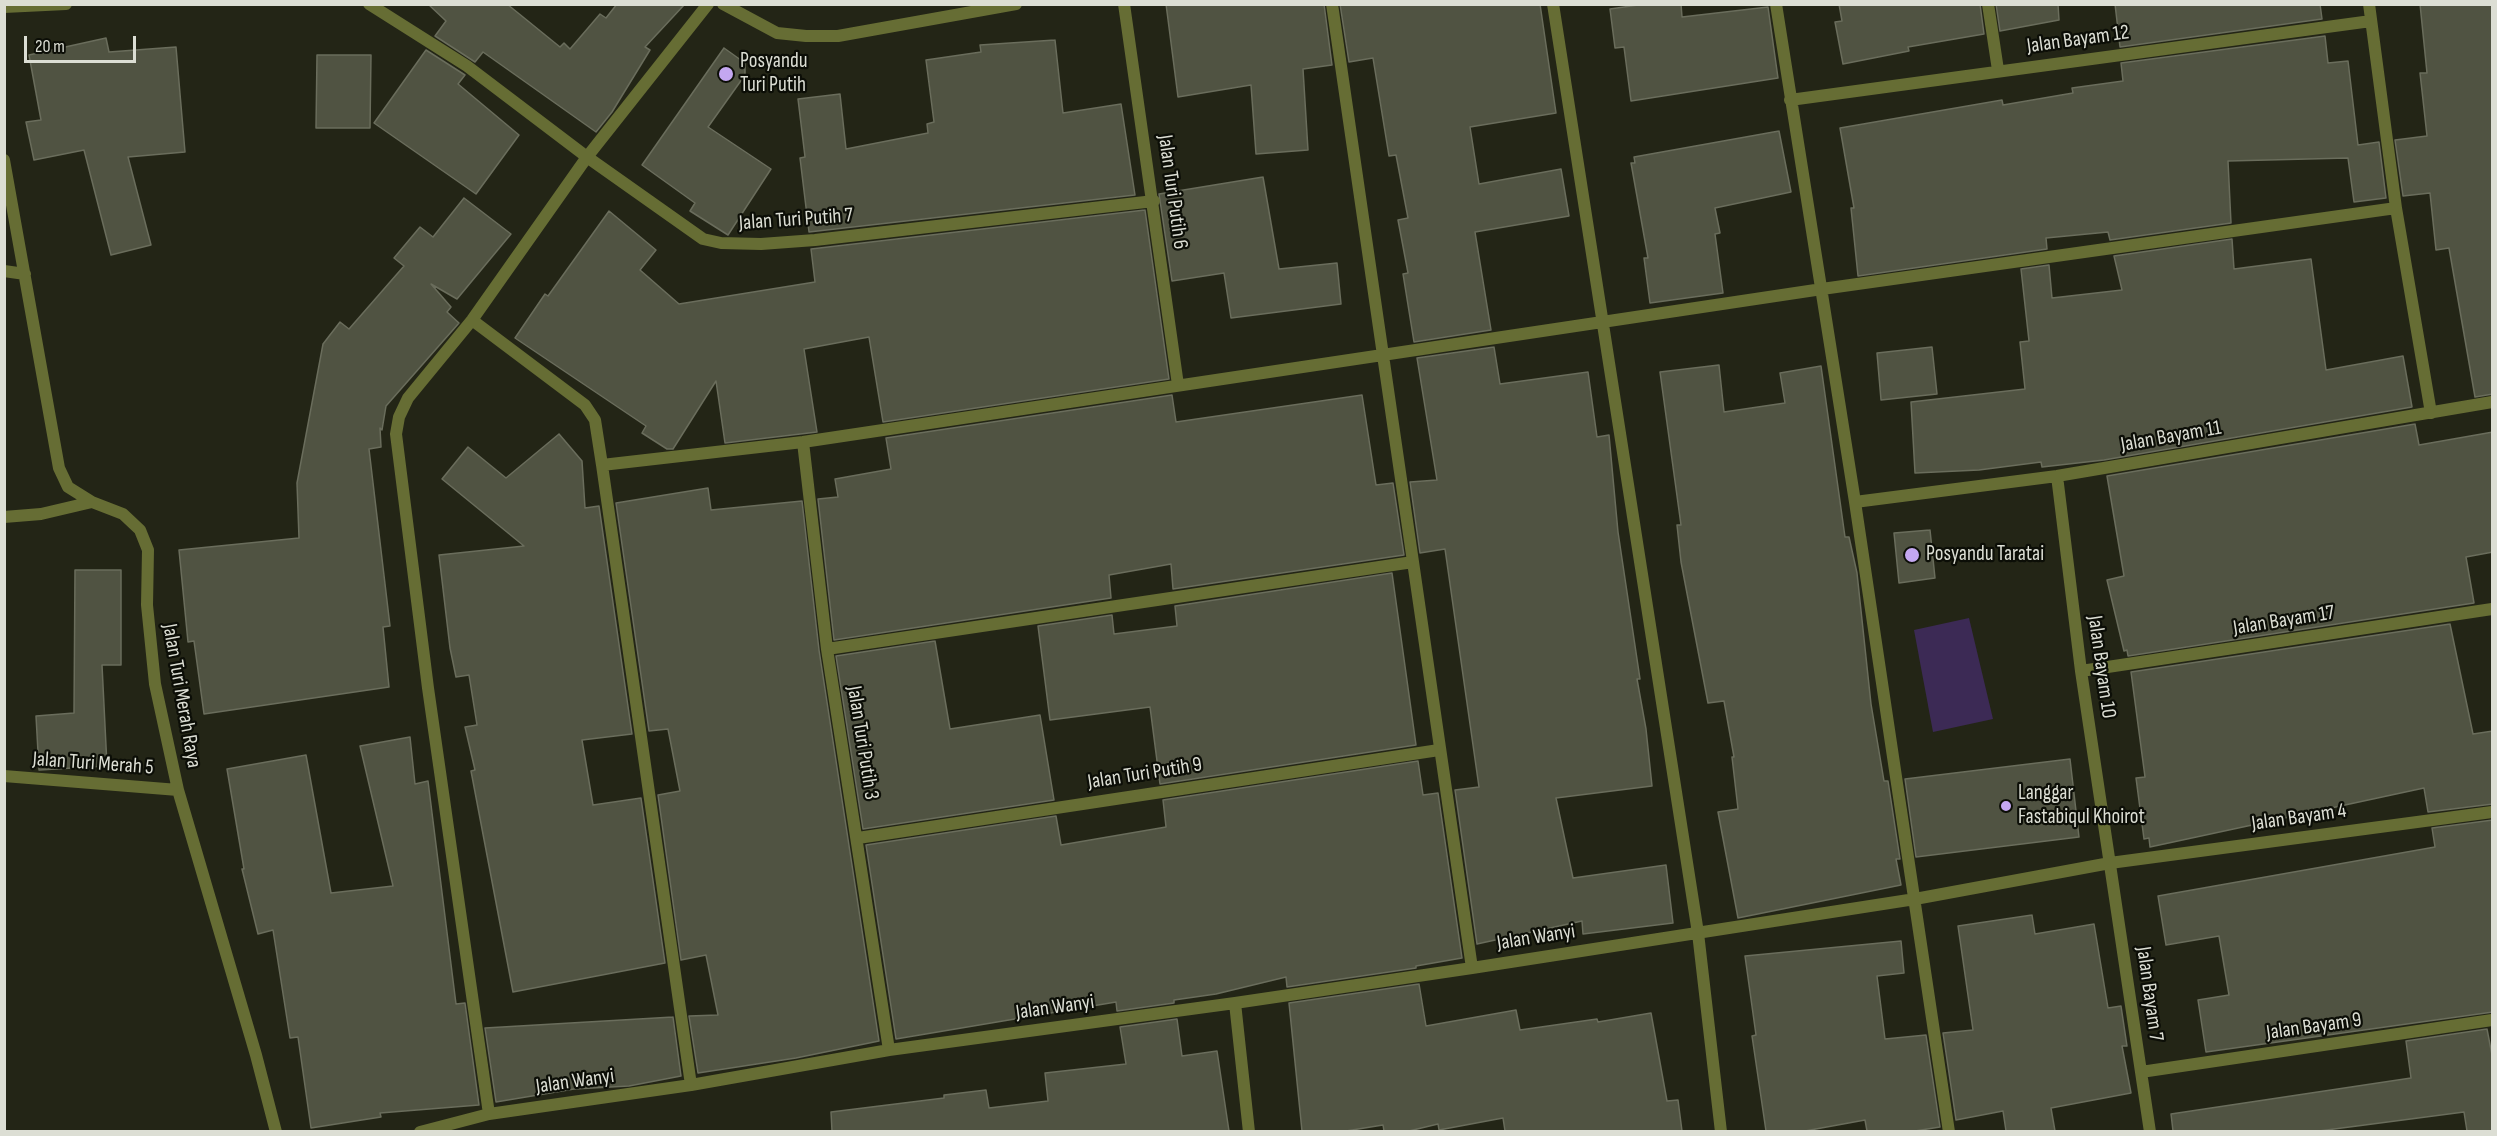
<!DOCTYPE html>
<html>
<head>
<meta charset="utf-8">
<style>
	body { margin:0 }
	#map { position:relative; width:2497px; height:1136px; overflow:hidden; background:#232516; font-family:"Sofia Sans Condensed",sans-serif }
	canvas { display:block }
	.frame { position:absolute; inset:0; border:6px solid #dcded4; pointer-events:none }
	.scale { position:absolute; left:24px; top:36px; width:112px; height:27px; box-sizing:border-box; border:3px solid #dcded4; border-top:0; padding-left:8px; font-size:18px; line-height:21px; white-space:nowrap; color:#dcded4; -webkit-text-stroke:4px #0c0e07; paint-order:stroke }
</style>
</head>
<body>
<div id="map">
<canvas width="2497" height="1136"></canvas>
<div class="frame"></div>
<div class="scale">20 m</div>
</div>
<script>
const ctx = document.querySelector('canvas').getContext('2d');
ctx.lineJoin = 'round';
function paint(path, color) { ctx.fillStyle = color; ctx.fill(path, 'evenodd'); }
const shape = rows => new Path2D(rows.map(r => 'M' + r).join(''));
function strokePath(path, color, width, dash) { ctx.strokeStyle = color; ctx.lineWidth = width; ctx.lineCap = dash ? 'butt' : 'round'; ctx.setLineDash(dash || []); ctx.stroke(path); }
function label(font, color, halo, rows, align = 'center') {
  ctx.font = font + ' "Sofia Sans Condensed",sans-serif'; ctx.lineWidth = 4.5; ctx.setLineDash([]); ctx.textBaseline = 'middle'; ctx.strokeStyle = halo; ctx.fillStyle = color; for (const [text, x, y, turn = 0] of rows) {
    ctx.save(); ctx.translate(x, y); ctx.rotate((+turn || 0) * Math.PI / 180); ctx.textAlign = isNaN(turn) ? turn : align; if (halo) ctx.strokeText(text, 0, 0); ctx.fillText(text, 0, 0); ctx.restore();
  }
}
paint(shape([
	[1969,618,1993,719,1933,732,1914,630]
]), '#3c2a55');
const building = shape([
	[428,4,507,4,560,47,564,43,570,49,600,14,606,18,617,4,685,4,645,47,650,50,612,112,596,132,483,52,475,62,435,36,446,21,428,4],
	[1166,4,1324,4,1332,65,1303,69,1308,150,1256,154,1251,85,1178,97,1166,4],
	[1340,4,1540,4,1556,113,1470,127,1479,184,1561,169,1569,216,1475,232,1491,330,1414,342,1403,274,1408,273,1398,220,1408,218,1396,155,1389,156,1373,58,1349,62,1340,4],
	[1645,4,1681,4,1682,17,1768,7,1778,78,1631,101,1624,47,1615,48,1610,9,1645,4],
	[1839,4,1980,4,1984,34,1908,47,1909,51,1843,64,1835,22,1842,21,1839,4],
	[1996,4,2058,4,2059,20,2000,31,1996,4],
	[2115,4,2320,4,2322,19,2120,47,2115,4],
	[2420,4,2493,4,2493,394,2475,397,2449,248,2436,250,2430,193,2403,196,2395,140,2427,136,2420,73,2427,73,2420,4],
	[2325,36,2328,63,2348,61,2358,145,2379,142,2386,198,2354,202,2348,158,2228,161,2231,223,2110,240,2108,232,2046,238,2047,249,1858,276,1851,208,1854,208,1840,128,2002,100,2003,105,2073,93,2072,88,2123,81,2121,63,2325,36],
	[106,38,109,52,176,47,185,152,128,157,151,245,111,255,84,150,34,160,26,122,41,120,29,55,106,38],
	[1055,40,1063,113,1121,104,1135,195,809,232,800,158,805,157,798,99,840,94,846,149,928,133,927,124,934,122,926,60,981,52,980,45,1055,40],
	[724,48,745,63,745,75,708,127,771,169,728,235,690,211,695,203,642,165,724,48],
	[426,50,465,75,458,84,519,135,476,194,374,123,426,50],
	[317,55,371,55,370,128,316,128,317,55],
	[1779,131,1791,192,1715,208,1720,233,1715,234,1723,293,1650,303,1644,258,1648,258,1631,163,1635,163,1634,157,1779,131],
	[1263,177,1279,269,1337,263,1341,304,1231,318,1224,273,1172,281,1159,194,1263,177],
	[464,198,511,234,457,299,431,284,451,307,447,312,459,323,386,406,382,430,380,428,381,447,369,449,390,626,383,627,389,687,204,714,194,641,188,642,179,550,299,538,297,483,323,344,340,322,349,329,404,266,394,258,420,227,433,237,464,198],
	[1145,210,1169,379,883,422,869,337,804,349,817,432,725,443,716,381,673,449,667,449,642,433,646,426,515,338,545,294,548,296,609,211,656,250,640,270,679,304,815,282,811,249,1145,210],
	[2232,239,2234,269,2311,259,2326,370,2403,356,2412,407,2104,460,2042,467,2041,462,1979,470,1915,473,1911,402,2025,389,2020,342,2029,341,2021,269,2049,265,2052,298,2122,290,2114,256,2232,239],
	[1494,347,1500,384,1588,372,1597,437,1609,435,1618,532,1640,679,1637,679,1646,729,1652,786,1556,798,1573,878,1666,865,1673,923,1583,934,1582,921,1477,944,1455,790,1479,787,1445,549,1420,553,1410,482,1437,480,1417,358,1494,347],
	[1932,347,1937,394,1881,400,1877,353,1932,347],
	[1719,365,1724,412,1785,403,1780,373,1821,366,1845,537,1849,537,1857,573,1871,704,1884,781,1888,781,1900,859,1896,859,1901,885,1738,918,1718,812,1738,809,1732,757,1734,757,1724,701,1708,703,1681,562,1677,525,1681,525,1660,372,1719,365],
	[1172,395,1176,422,1362,395,1376,485,1393,483,1404,555,1173,589,1171,564,1109,575,1111,598,834,640,818,499,838,497,835,479,891,469,886,438,1172,395],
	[2415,424,2419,445,2493,432,2493,552,2466,557,2474,603,2128,656,2127,650,2124,651,2107,580,2124,576,2107,476,2415,424],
	[559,434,582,461,585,508,599,506,632,734,582,740,593,805,641,798,665,963,513,992,471,771,475,770,465,727,477,725,469,675,456,677,450,648,439,555,524,546,442,479,468,447,506,478,559,434],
	[708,488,711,510,802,501,819,650,879,1041,796,1058,698,1073,689,1016,718,1015,706,955,681,960,658,795,680,791,668,729,649,731,616,503,708,488],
	[1930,530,1935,578,1899,583,1894,533,1930,530],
	[75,570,121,570,121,665,102,665,107,766,39,770,36,716,74,713,75,570],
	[1392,573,1416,745,1160,784,1150,707,1050,720,1038,626,1112,615,1114,634,1177,626,1175,606,1392,573],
	[2450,624,2473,734,2493,731,2493,804,2428,812,2424,788,2150,847,2149,838,2144,839,2136,778,2145,777,2131,672,2450,624],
	[935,641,950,729,1040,715,1054,800,863,829,836,656,935,641],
	[410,737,415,784,428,781,456,1004,465,1003,479,1105,380,1113,381,1117,311,1128,298,1037,290,1038,273,930,258,934,242,869,244,869,227,769,306,755,331,893,393,886,360,746,410,737],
	[2070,759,2079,837,1916,857,1905,779,2070,759],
	[1418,761,1423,795,1438,793,1462,958,1416,966,1416,968,1287,987,1286,977,1216,994,1174,1000,1174,1003,1117,1011,1116,1002,896,1039,866,845,1056,816,1061,845,1166,827,1163,800,1418,761],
	[2493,820,2493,1012,2206,1052,2198,1000,2229,995,2219,936,2166,945,2158,896,2435,847,2432,828,2493,820],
	[2032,915,2035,934,2094,924,2108,1008,2121,1006,2127,1046,2122,1046,2131,1093,2051,1108,2055,1131,2006,1131,2003,1111,1956,1120,1943,1033,1973,1030,1958,926,2032,915],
	[1901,941,1904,973,1877,976,1885,1039,1926,1035,1940,1127,1915,1131,1867,1131,1865,1120,1805,1131,1766,1131,1752,1036,1756,1035,1745,956,1901,941],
	[1419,984,1426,1026,1516,1010,1520,1030,1597,1019,1598,1022,1651,1013,1667,1101,1678,1100,1682,1131,1505,1131,1503,1118,1439,1130,1438,1124,1409,1131,1384,1131,1383,1125,1346,1131,1302,1131,1289,1003,1419,984],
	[673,1017,681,1076,629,1086,574,1089,496,1102,485,1028,673,1017],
	[1177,1019,1182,1056,1217,1051,1229,1131,832,1131,831,1112,944,1098,944,1095,986,1090,989,1108,1048,1101,1045,1073,1126,1064,1120,1027,1177,1019],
	[2487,1029,2493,1060,2493,1131,2467,1131,2464,1112,2319,1131,2173,1131,2171,1114,2411,1078,2406,1041,2487,1029]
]);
paint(building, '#505342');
strokePath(building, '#6a6d5c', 1.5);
strokePath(shape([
	[369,4,467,66,587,157,703,239,721,243,761,244,815,240,1154,201],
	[723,4,777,33,806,36,838,36,1016,4],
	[1124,4,1178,385],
	[1332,4,1472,968],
	[1553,4,1698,933,1721,1132],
	[1776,4,1855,502,1949,1132],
	[1988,4,1998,70],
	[2369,4,2396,208,2431,413],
	[4,7,66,4],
	[1790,100,2371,21],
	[4,160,59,468,68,487,92,502,123,514,140,530,148,550,147,605,155,684,178,790,256,1055,276,1132],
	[4,271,25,274],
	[472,320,585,405,595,420,602,465,803,442,1822,289,2396,208],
	[803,442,827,649,889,1050],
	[602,465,691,1085],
	[2057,476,2081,671,2150,1132],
	[1855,502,2057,476,2492,402],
	[4,517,41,514,92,502],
	[827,649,1413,562],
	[2081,671,2492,609],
	[4,776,178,790],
	[858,838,1439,750],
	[1235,1003,1249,1132],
	[2141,1072,2492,1020],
	[489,1114,428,688,396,434,399,417,408,398,472,320,587,157,708,4],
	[420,1132,489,1114,691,1085,889,1050,1235,1003,1472,968,1915,899,2110,863,2492,812]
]), '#666d34', 12);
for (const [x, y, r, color] of [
	[726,74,8,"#c4a7f1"],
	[1912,555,8,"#c4a7f1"],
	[2006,806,6,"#c4a7f1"]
]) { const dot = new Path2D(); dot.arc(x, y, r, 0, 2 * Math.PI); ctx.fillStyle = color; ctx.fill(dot); strokePath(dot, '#0c0e07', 2); }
label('21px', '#dcded4', '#0c0e07', [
	["Jalan Bayam 12",2078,40,-8],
	["Jalan Turi Putih 6",1172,192,82],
	["Jalan Turi Putih 7",796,220,-4],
	["Jalan Bayam 11",2171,437,-10],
	["Jalan Bayam 17",2284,621,-9],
	["Jalan Bayam 10",2101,667,82],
	["Jalan Turi Merah Raya",181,696,80],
	["Jalan Turi Putih 3",862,743,81],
	["Jalan Turi Merah 5",93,764,4],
	["Jalan Turi Putih 9",1145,774,-9],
	["Jalan Bayam 4",2299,818,-8],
	["Jalan Wanyi",1536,938,-9],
	["Jalan Bayam 7",2149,994,82],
	["Jalan Wanyi",1055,1008,-8],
	["Jalan Bayam 9",2314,1027,-8],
	["Jalan Wanyi",575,1082,-8]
]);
label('21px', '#dcded4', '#0c0e07', [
	["Posyandu",740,62],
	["Turi Putih",740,86],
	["Posyandu Taratai",1926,555],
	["Langgar",2018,794],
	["Fastabiqul Khoirot",2018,818]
], 'left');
</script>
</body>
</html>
